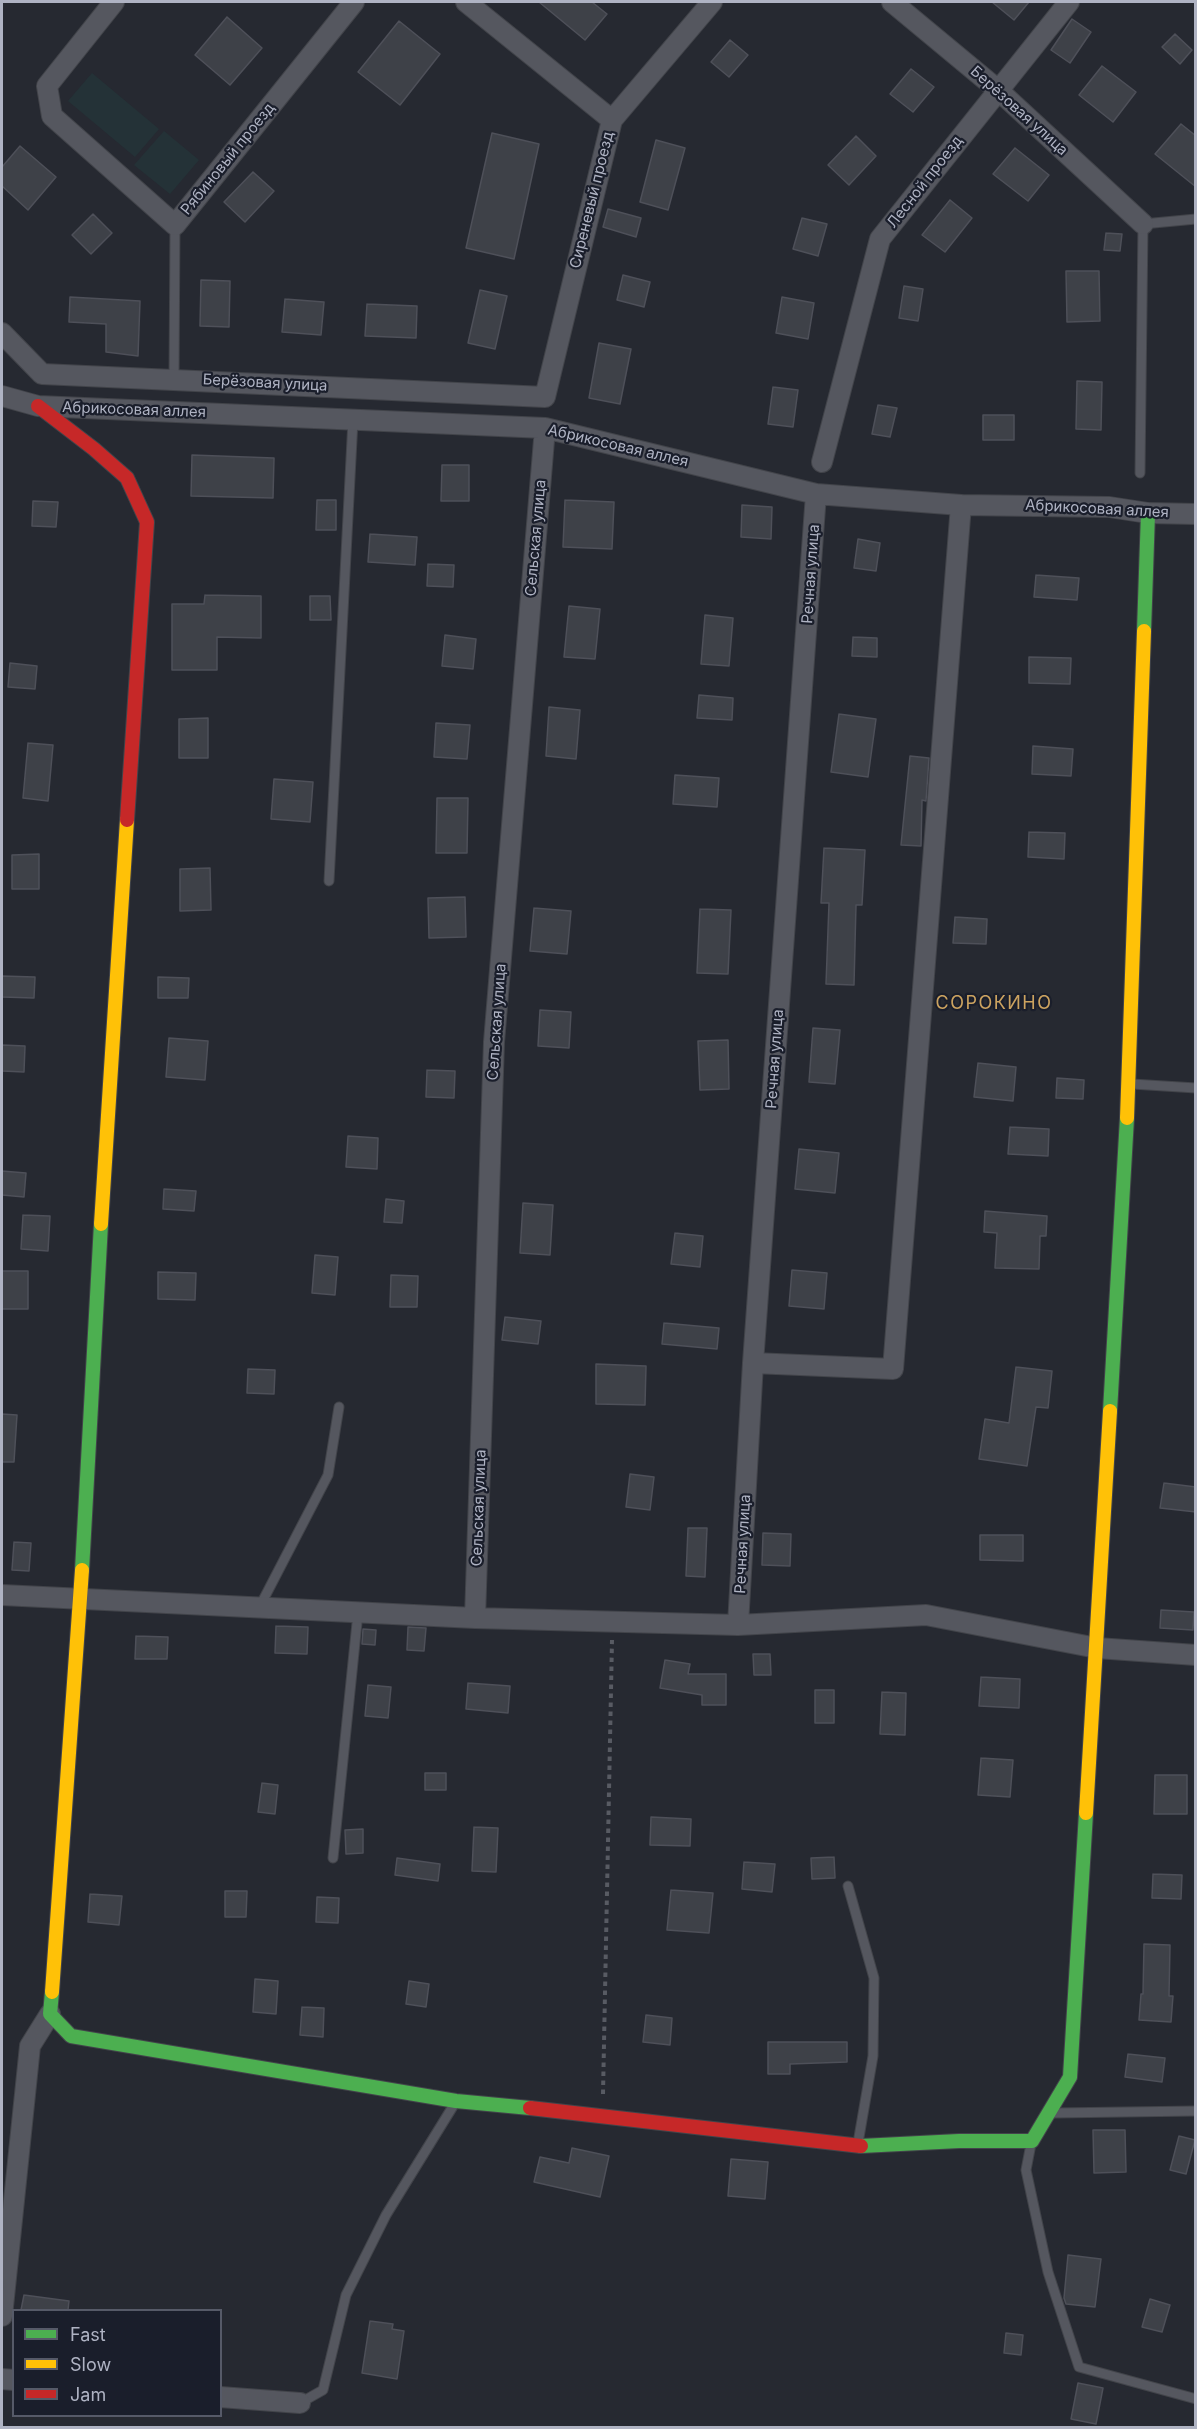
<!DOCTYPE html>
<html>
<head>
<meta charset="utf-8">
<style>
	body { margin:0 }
	#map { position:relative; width:1197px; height:2429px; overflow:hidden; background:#262931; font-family:Inter,sans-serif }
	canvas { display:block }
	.frame { position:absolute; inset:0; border:3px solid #afb3c3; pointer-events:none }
	.legend { position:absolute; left:12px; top:2309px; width:210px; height:108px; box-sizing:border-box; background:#1a1e2b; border:2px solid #565a68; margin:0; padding:8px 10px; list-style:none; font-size:18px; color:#afb3c3 }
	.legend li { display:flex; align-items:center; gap:12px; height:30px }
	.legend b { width:30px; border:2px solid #565a68 }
</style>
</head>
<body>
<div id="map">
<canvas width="1197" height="2429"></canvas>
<div class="frame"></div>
<ul class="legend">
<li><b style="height:8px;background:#4caf50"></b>Fast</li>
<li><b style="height:8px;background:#ffc107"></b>Slow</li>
<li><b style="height:8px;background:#c62828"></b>Jam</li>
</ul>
</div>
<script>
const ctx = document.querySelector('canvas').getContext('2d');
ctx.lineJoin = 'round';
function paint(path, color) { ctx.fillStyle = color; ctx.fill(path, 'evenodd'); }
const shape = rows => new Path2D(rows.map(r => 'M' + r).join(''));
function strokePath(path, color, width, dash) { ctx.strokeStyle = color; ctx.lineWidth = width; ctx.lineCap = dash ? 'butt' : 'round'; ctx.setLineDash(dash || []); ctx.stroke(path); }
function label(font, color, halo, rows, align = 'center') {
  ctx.font = font + ' Inter,sans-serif'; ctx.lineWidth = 4.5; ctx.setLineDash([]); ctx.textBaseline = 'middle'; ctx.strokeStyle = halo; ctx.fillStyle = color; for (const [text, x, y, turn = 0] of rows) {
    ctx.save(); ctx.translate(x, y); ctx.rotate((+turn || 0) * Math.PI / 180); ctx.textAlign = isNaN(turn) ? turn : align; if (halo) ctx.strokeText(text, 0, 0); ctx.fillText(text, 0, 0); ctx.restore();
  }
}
paint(shape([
	[92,73,159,129,135,157,68,101],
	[164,131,199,160,170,194,134,165]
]), '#243237');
const building = shape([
	[539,2,592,2,607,14,585,40,539,2],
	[992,2,1029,2,1014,20,992,2],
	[227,17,262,48,230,85,195,55,227,17],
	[1072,19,1091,32,1070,63,1051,50,1072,19],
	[399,21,440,54,400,105,358,72,399,21],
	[1175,34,1192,50,1180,64,1162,47,1175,34],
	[730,40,748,55,729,77,711,62,730,40],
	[1102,66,1136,92,1113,122,1079,95,1102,66],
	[911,69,934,87,913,112,890,94,911,69],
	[1181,124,1196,136,1196,187,1155,154,1181,124],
	[492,133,539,144,514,259,466,248,492,133],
	[856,136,876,156,849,185,828,165,856,136],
	[656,140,685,148,668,210,640,202,656,140],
	[20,146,56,177,28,210,2,186,2,167,20,146],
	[1015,148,1049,175,1028,201,993,174,1015,148],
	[253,172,274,191,245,222,224,202,253,172],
	[950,200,972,218,945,252,922,235,950,200],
	[608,209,641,218,636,237,603,227,608,209],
	[93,214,112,233,91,254,72,235,93,214],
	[802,218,827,224,818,256,793,249,802,218],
	[1106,233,1122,234,1120,251,1104,250,1106,233],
	[1066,271,1099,271,1100,321,1067,322,1066,271],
	[623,275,650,282,644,307,617,300,623,275],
	[201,280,230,281,229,327,200,326,201,280],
	[904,286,923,289,918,321,899,318,904,286],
	[480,290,507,296,495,349,468,343,480,290],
	[70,297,140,301,138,356,106,352,106,324,69,322,70,297],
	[782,297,814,303,808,339,776,333,782,297],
	[285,299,324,302,321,335,282,332,285,299],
	[367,304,417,306,416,338,365,336,367,304],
	[599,343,631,349,620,404,589,398,599,343],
	[1077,381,1102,382,1101,430,1076,429,1077,381],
	[773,387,798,390,793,427,768,424,773,387],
	[878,405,897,408,890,437,872,434,878,405],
	[983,415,1014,415,1014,440,983,440,983,415],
	[192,455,274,458,273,498,191,496,192,455],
	[442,465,469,465,469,501,441,501,442,465],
	[317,500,336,500,336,530,316,530,317,500],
	[565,500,614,502,612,549,563,547,565,500],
	[33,501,58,502,56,527,32,526,33,501],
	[742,505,772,507,771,539,741,537,742,505],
	[370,534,417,537,415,565,368,562,370,534],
	[858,539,880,543,876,571,854,568,858,539],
	[428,564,454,565,453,587,427,586,428,564],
	[1036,575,1079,578,1077,600,1034,597,1036,575],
	[205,595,261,596,261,638,217,637,217,670,172,670,172,604,204,604,205,595],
	[310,596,330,596,331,620,310,620,310,596],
	[569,606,600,609,595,659,564,657,569,606],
	[705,615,733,618,729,666,701,664,705,615],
	[445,635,476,639,473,669,442,666,445,635],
	[853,637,877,638,877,657,852,656,853,637],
	[1029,657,1071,658,1070,684,1029,683,1029,657],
	[10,663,37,666,35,689,8,687,10,663],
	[699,695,733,698,732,720,697,718,699,695],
	[549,707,580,710,576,759,546,756,549,707],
	[839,714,876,719,868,777,831,772,839,714],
	[208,718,208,758,179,758,179,719,208,718],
	[436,723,470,725,467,759,434,757,436,723],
	[28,743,53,745,48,801,23,798,28,743],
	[1033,746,1073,749,1071,776,1032,774,1033,746],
	[910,756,929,758,926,801,922,800,921,846,901,845,910,756],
	[675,775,719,778,717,807,673,804,675,775],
	[274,779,313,782,310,822,271,819,274,779],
	[437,798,468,798,467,853,436,853,437,798],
	[1029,832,1065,833,1064,859,1028,857,1029,832],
	[824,848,865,850,862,905,856,905,854,985,826,984,829,903,821,903,824,848],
	[39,854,39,889,12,889,12,855,39,854],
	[210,868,211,910,180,911,180,869,210,868],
	[465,897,466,937,429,938,428,898,465,897],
	[534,908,571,911,567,954,530,951,534,908],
	[700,909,731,910,728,974,697,973,700,909],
	[955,917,987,919,986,944,953,943,955,917],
	[2,976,35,977,34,998,2,997,2,976],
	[158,977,189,978,188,998,158,998,158,977],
	[540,1010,571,1012,569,1048,538,1046,540,1010],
	[813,1028,840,1030,835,1084,809,1082,813,1028],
	[169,1038,208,1041,205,1080,166,1077,169,1038],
	[728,1040,729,1089,700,1090,698,1041,728,1040],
	[2,1045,25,1046,24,1072,2,1071,2,1045],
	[978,1063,1016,1067,1013,1101,974,1097,978,1063],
	[427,1070,455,1071,454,1098,426,1097,427,1070],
	[1057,1078,1084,1080,1083,1099,1056,1098,1057,1078],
	[1010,1127,1049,1129,1048,1156,1008,1154,1010,1127],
	[348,1136,378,1138,377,1169,346,1167,348,1136],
	[799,1149,839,1153,835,1193,795,1189,799,1149],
	[2,1171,26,1173,24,1197,2,1195,2,1171],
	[164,1189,196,1191,194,1211,163,1209,164,1189],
	[386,1199,404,1201,402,1223,384,1222,386,1199],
	[523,1203,553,1205,550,1255,520,1253,523,1203],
	[985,1211,1047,1216,1046,1236,1040,1236,1039,1269,995,1268,997,1233,984,1232,985,1211],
	[23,1215,50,1216,48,1251,21,1249,23,1215],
	[675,1233,703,1236,700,1267,671,1264,675,1233],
	[315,1255,338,1257,335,1295,312,1293,315,1255],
	[792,1270,827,1273,824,1309,789,1306,792,1270],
	[2,1271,28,1271,28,1309,2,1309,2,1271],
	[158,1272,196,1273,195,1300,158,1299,158,1272],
	[391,1275,418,1276,417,1307,390,1307,391,1275],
	[505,1317,541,1321,538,1344,502,1340,505,1317],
	[664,1323,719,1328,717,1349,662,1344,664,1323],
	[596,1364,646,1366,645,1405,596,1404,596,1364],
	[1016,1367,1052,1371,1048,1408,1036,1407,1027,1466,979,1459,985,1419,1009,1423,1016,1367],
	[248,1369,275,1370,274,1394,247,1393,248,1369],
	[2,1414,17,1415,14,1462,2,1462,2,1414],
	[630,1474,654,1477,650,1510,626,1507,630,1474],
	[1164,1483,1196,1487,1196,1512,1160,1508,1164,1483],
	[688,1528,707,1528,705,1577,686,1576,688,1528],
	[763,1533,791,1534,790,1566,762,1565,763,1533],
	[980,1535,1023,1535,1023,1561,980,1560,980,1535],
	[14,1542,31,1543,29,1571,12,1570,14,1542],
	[1161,1610,1194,1612,1193,1630,1160,1628,1161,1610],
	[276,1626,308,1627,307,1654,275,1653,276,1626],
	[408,1627,426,1628,424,1651,407,1650,408,1627],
	[363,1629,376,1630,375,1645,362,1644,363,1629],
	[136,1636,168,1637,167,1659,135,1659,136,1636],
	[753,1654,770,1654,771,1675,754,1675,753,1654],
	[665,1660,690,1664,688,1674,726,1674,726,1705,702,1705,702,1695,660,1688,665,1660],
	[981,1677,1020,1679,1019,1708,979,1706,981,1677],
	[468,1683,510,1686,508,1713,466,1709,468,1683],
	[368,1685,391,1687,388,1718,365,1716,368,1685],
	[815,1690,834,1690,834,1723,815,1723,815,1690],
	[882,1692,906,1693,905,1735,880,1734,882,1692],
	[981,1758,1013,1760,1010,1797,978,1795,981,1758],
	[425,1773,446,1773,446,1790,425,1790,425,1773],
	[1155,1775,1187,1775,1187,1814,1154,1814,1155,1775],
	[262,1783,278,1785,275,1814,258,1812,262,1783],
	[651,1817,691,1819,690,1846,650,1845,651,1817],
	[474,1827,498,1828,496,1872,472,1871,474,1827],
	[363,1829,363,1853,346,1854,345,1830,363,1829],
	[834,1857,835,1878,812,1879,811,1858,834,1857],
	[397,1858,440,1864,438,1881,395,1875,397,1858],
	[744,1862,775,1864,772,1892,742,1889,744,1862],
	[1153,1874,1182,1875,1181,1899,1152,1898,1153,1874],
	[671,1890,713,1893,709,1933,667,1930,671,1890],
	[225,1891,247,1891,246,1917,225,1917,225,1891],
	[90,1894,122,1896,119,1925,88,1922,90,1894],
	[317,1897,339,1898,338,1923,316,1922,317,1897],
	[1144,1944,1170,1945,1169,1996,1173,1996,1171,2022,1139,2020,1141,1994,1143,1994,1144,1944],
	[255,1979,278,1981,276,2014,253,2012,255,1979],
	[409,1981,429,1984,426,2007,406,2004,409,1981],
	[302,2007,324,2008,323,2037,300,2035,302,2007],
	[646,2015,672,2018,670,2045,643,2042,646,2015],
	[768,2042,847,2042,847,2062,790,2064,790,2074,768,2074,768,2042],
	[1128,2054,1165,2058,1162,2082,1125,2077,1128,2054],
	[1093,2130,1125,2130,1126,2172,1094,2173,1093,2130],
	[1179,2136,1195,2140,1186,2174,1170,2170,1179,2136],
	[572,2148,609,2156,600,2197,534,2182,540,2157,569,2163,572,2148],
	[731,2159,768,2162,765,2199,728,2196,731,2159],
	[1068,2255,1101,2259,1095,2307,1066,2304,1064,2298,1068,2255],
	[24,2295,69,2301,68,2310,21,2310,24,2295],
	[1150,2299,1170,2305,1162,2332,1142,2327,1150,2299],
	[370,2321,393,2324,392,2329,404,2331,397,2379,362,2373,370,2321],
	[1006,2333,1023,2335,1021,2355,1004,2353,1006,2333],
	[1078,2383,1103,2388,1096,2424,1071,2419,1078,2383]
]);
paint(building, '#3e4148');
strokePath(building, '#4e5059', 1.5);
const lane = shape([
	[174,379,175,225],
	[1140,473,1143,224,1196,219],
	[329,881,353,420],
	[1132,1084,1196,1088],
	[260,1606,328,1475,339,1407],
	[333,1858,358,1613],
	[848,1886,874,1978,873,2056,858,2143],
	[1054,2113,1196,2111],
	[1031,2144,1026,2170,1048,2272,1079,2367,1196,2399],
	[300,2403,323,2390,346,2295,386,2215,455,2103]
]);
const street = shape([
	[114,2,47,86,52,116,175,225,354,2],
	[466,2,612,120],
	[892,2,998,90,1143,224],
	[2,333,42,374,545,397,612,120,712,2],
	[2,396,38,406,545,428,816,494,961,505,1109,507,1148,513,1196,514],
	[822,462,880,239,1069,2],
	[753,1363,893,1369,961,505],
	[2,1595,475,1618,738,1625,926,1615,1097,1648,1196,1655],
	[475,1618,494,1042,545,428],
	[738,1625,753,1363,816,494],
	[2,2316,30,2046,50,2014],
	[2,2379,14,2380],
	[220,2397,300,2403]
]);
const fast = shape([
	[1144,631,1148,513],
	[1110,1411,1127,1118],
	[82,1570,101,1224],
	[52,1992,50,2014,71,2036,456,2101,530,2108],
	[861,2146,959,2141,1032,2141,1070,2077,1086,1813]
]);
const slow = shape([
	[1127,1118,1144,631],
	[101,1224,127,820],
	[1086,1813,1110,1411],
	[52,1992,82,1570]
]);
const jam = shape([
	[38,406,94,449,127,478,147,522,127,820],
	[530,2108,861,2146]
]);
strokePath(lane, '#42444a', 11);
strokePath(street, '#42444a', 22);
strokePath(fast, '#42444a', 16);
strokePath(slow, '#42444a', 16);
strokePath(jam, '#42444a', 16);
strokePath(shape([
	[603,2094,612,1640]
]), '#585b63', 4, [4.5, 4.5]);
strokePath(lane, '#55575f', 9);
strokePath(street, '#55575f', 20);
strokePath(fast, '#4caf50', 14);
strokePath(slow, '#ffc107', 14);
strokePath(jam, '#c62828', 14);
label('15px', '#afb3c3', '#1a1e2b', [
	["Берёзовая улица",1019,111,42],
	["Рябиновый проезд",228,159,-51],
	["Лесной проезд",925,182,-52],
	["Сиреневый проезд",592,200,-76],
	["Берёзовая улица",265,383,3],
	["Абрикосовая аллея",134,410,2],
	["Абрикосовая аллея",618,446,13],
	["Абрикосовая аллея",1097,509,3],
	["Сельская улица",536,538,-85],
	["Речная улица",811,574,-86],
	["Сельская улица",497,1022,-86],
	["Речная улица",775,1059,-86],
	["Сельская улица",479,1508,-88],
	["Речная улица",743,1544,-87]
]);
ctx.letterSpacing = '1.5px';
label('18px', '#cca360', '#1a1e2b', [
	["СОРОКИНО",994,1004]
]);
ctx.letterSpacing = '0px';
</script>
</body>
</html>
